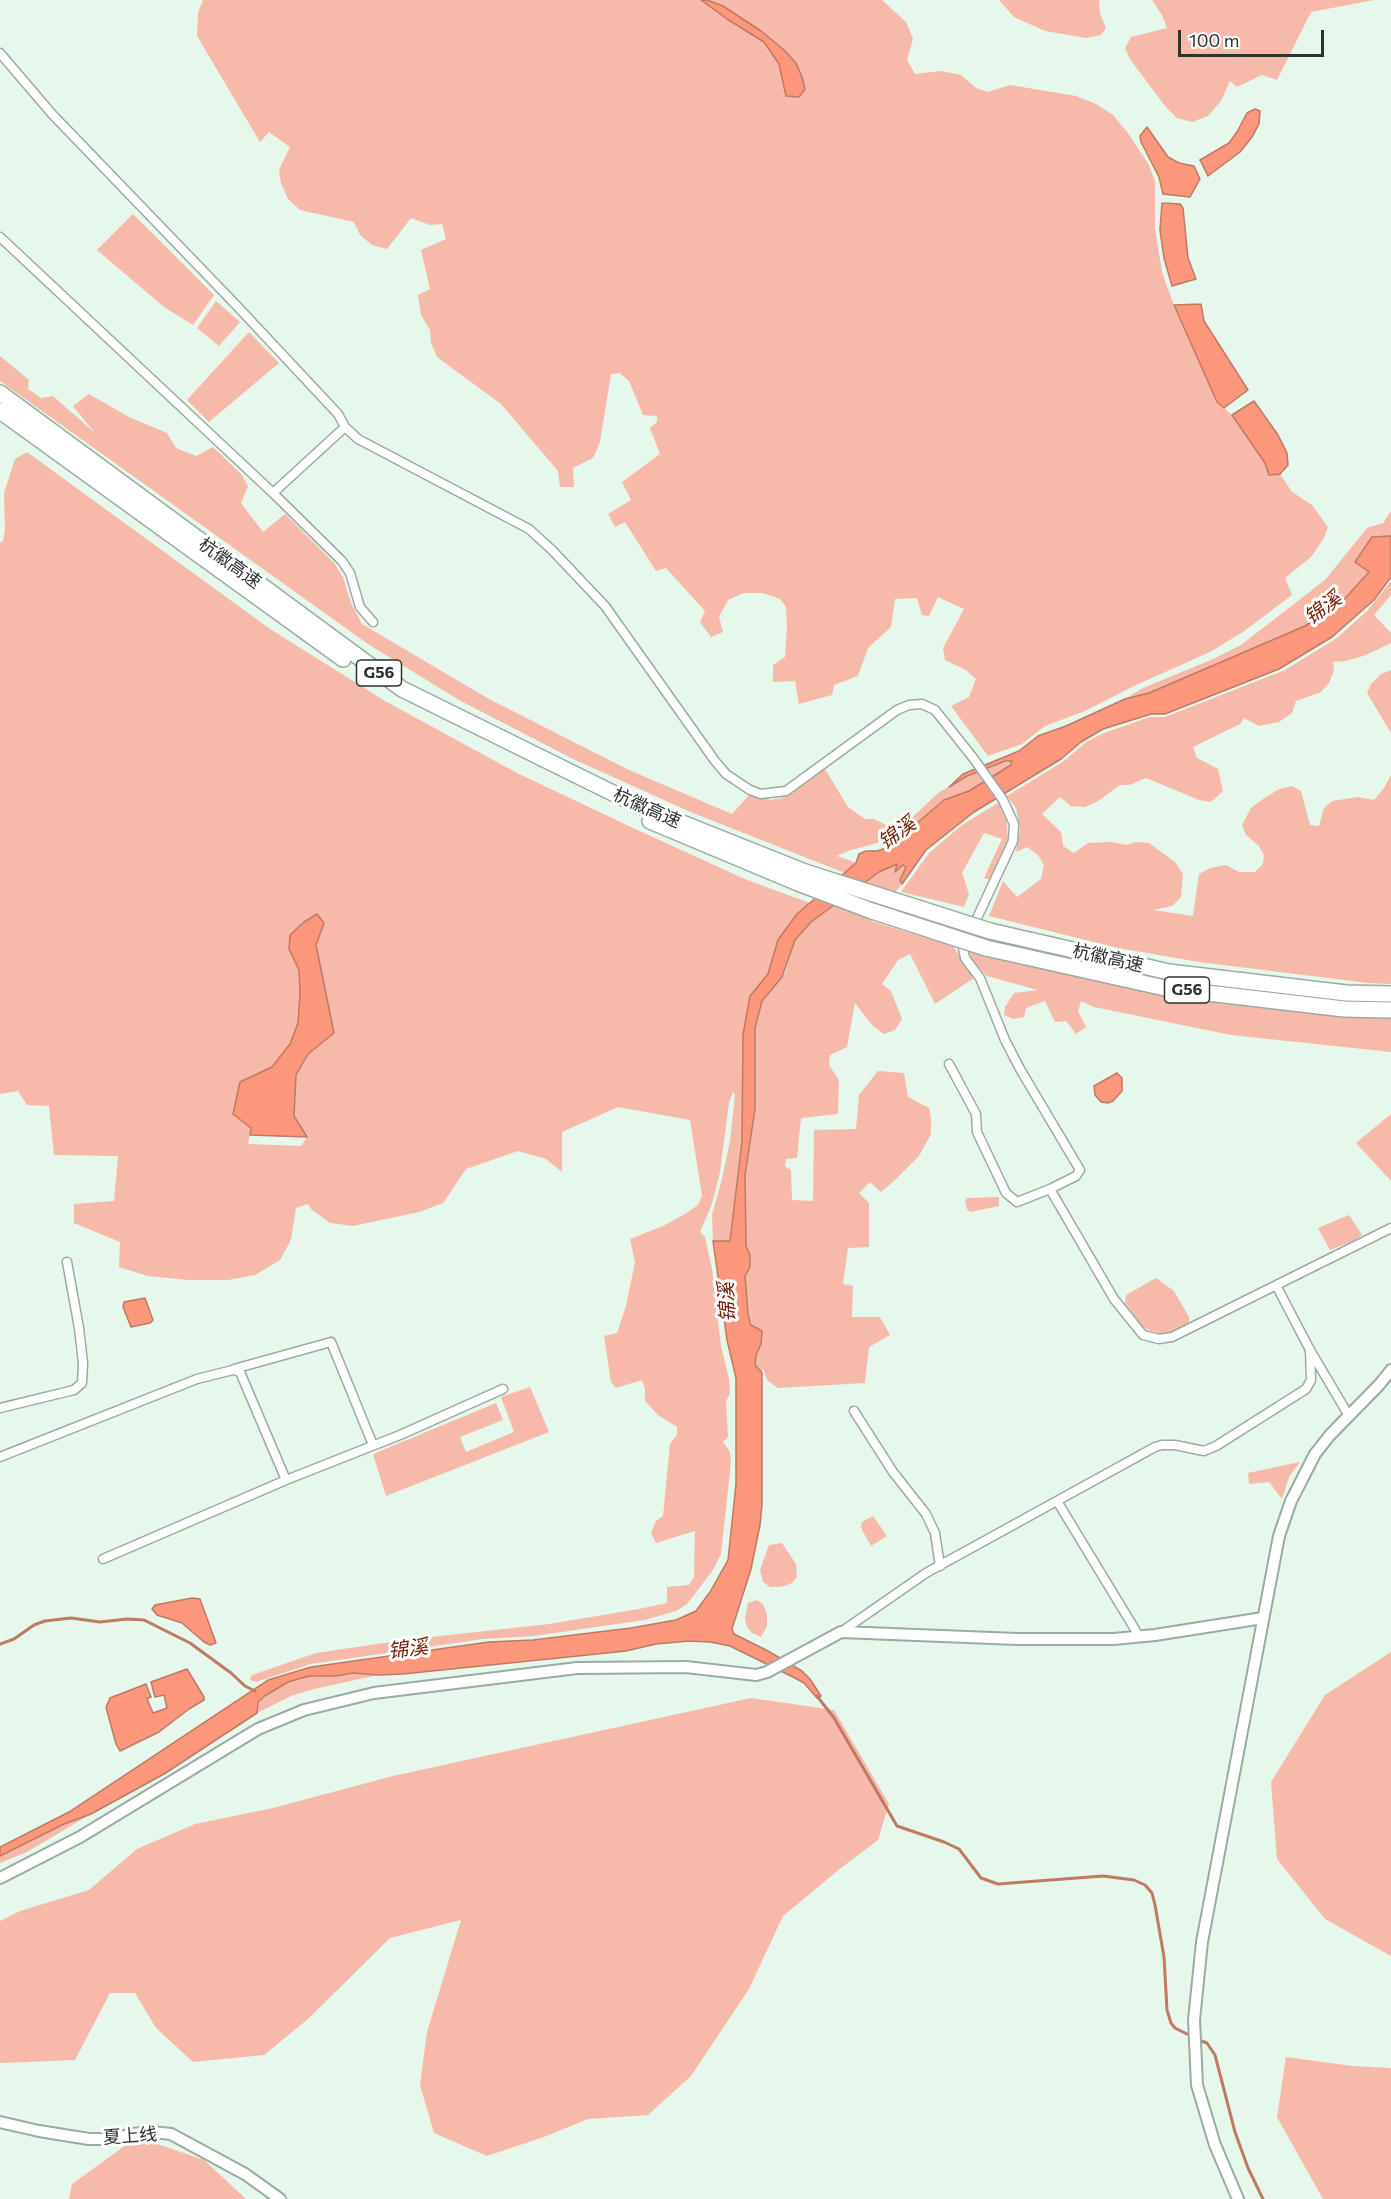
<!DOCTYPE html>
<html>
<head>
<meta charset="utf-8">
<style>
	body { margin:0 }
	#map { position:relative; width:1391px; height:2199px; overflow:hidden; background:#e6f7ec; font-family:Commissioner,sans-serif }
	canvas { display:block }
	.scale { position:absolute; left:1178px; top:30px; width:146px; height:27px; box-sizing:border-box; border:3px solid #2d332f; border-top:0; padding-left:8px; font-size:18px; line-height:21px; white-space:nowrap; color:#2d332f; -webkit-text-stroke:4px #fff; paint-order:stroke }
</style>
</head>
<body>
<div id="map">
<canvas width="1391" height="2199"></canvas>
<div class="scale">100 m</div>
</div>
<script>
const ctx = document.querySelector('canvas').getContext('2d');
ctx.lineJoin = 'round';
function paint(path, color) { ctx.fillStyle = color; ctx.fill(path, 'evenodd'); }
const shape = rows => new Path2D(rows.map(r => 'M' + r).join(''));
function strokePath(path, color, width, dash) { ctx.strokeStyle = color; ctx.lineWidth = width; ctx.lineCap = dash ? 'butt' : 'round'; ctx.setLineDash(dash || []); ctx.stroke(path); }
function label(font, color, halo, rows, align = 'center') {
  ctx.font = font + ' Commissioner,"Noto Sans SC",sans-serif'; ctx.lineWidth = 6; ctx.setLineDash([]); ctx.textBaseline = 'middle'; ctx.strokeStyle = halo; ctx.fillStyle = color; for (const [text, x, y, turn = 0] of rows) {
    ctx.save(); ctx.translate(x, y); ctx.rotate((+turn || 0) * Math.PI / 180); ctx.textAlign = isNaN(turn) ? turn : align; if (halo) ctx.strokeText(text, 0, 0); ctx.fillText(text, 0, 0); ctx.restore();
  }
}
paint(shape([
	[203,0,701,0,727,19,764,42,779,64,786,96,799,97,761,31,723,6,707,0,882,0,906,22,913,39,907,60,915,74,941,71,961,75,976,88,988,92,1010,85,1076,96,1096,104,1113,115,1128,133,1149,165,1155,182,1155,228,1162,272,1177,314,1198,355,1217,402,1232,415,1265,463,1269,475,1280,474,1292,492,1312,505,1328,527,1324,538,1311,557,1285,578,1292,595,1243,632,1210,652,1134,686,1085,711,1045,726,1022,744,988,756,951,706,969,697,976,679,966,670,945,660,943,648,964,609,938,597,929,616,922,615,917,598,895,599,891,627,868,648,858,676,834,685,832,695,799,704,795,681,773,682,773,665,785,657,787,627,786,607,780,599,763,593,744,593,728,600,719,617,723,632,711,637,700,622,705,611,666,568,656,571,625,522,615,527,608,514,631,500,622,482,660,454,650,428,657,422,657,416,643,415,629,381,620,373,611,374,600,442,593,458,573,468,574,487,560,487,558,471,501,404,437,357,431,343,430,330,421,315,418,295,430,289,421,250,446,239,442,224,430,225,411,218,387,249,372,245,360,235,354,222,300,210,288,199,281,183,279,170,290,147,269,132,260,142,197,36,198,13],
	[999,0,1099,0,1100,13,1106,28,1101,35,1086,38,1045,31,1014,17],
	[1152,0,1374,0,1311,12,1277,80,1262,75,1237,87,1230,81,1221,101,1208,116,1192,122,1177,118,1165,106,1130,59,1125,48,1131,37,1167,28,1162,15],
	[133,214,214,295,193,325,164,307,97,250],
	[216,301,240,322,219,346,197,328],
	[249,332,279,363,209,422,187,400],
	[0,356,29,380,28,389,41,398,53,396,95,433,73,406,89,394,129,417,167,433,176,448,196,456,213,447,242,475,248,486,241,503,263,532,285,514,334,563,343,577,351,603,362,624,489,699,629,770,732,814,749,795,771,800,781,798,791,794,825,769,848,807,865,819,874,819,888,826,888,835,877,843,848,851,837,856,857,863,845,873,693,813,573,759,459,700,368,644,0,381],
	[27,452,270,629,385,701,517,773,633,828,747,880,810,903,797,914,778,940,768,974,750,997,743,1035,742,1142,730,1241,713,1241,712,1215,722,1179,730,1141,735,1094,733,1092,729,1103,720,1172,712,1204,700,1232,705,1237,712,1269,721,1346,729,1379,730,1393,726,1401,728,1437,723,1442,730,1452,731,1462,721,1554,713,1570,687,1604,676,1611,645,1620,534,1636,483,1639,311,1664,256,1682,250,1680,252,1675,316,1653,404,1640,549,1624,639,1609,667,1603,667,1587,689,1585,694,1577,695,1531,656,1543,651,1533,656,1521,663,1516,670,1444,677,1435,677,1427,658,1415,645,1401,645,1389,642,1380,616,1388,611,1382,604,1336,617,1333,626,1306,635,1262,630,1239,663,1226,685,1214,698,1205,702,1196,690,1120,618,1107,562,1132,562,1172,546,1159,518,1151,466,1169,443,1203,419,1212,353,1226,330,1223,311,1209,308,1204,296,1208,291,1240,280,1260,255,1275,228,1280,189,1280,148,1276,119,1267,120,1242,74,1223,74,1204,114,1201,118,1156,54,1155,49,1106,27,1105,18,1091,0,1094,0,543,3,541,5,529,4,493,15,459],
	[324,923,316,945,334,1032,308,1054,296,1075,294,1116,307,1137,301,1146,248,1144,251,1128,240,1082,272,1067,290,1044,298,1024,300,994,299,970,289,949],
	[1391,511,1391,536,1369,572,1340,604,1305,626,1224,662,1149,693,1125,699,1143,688,1213,659,1241,645,1325,580,1367,528,1383,523],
	[1391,581,1391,595,1374,615,1391,633,1391,643,1366,655,1346,661,1333,662,1334,670,1329,683,1321,692,1296,701,1292,713,1279,722,1259,726,1244,718,1240,724,1193,747,1197,758,1218,769,1223,791,1211,802,1199,800,1146,778,1129,785,1120,785,1098,801,1085,807,1071,806,1060,797,1042,814,1061,832,1063,846,1074,853,1088,843,1111,842,1127,845,1136,842,1149,843,1175,862,1183,874,1181,897,1172,906,1153,910,1193,916,1199,874,1210,868,1226,865,1239,872,1255,872,1263,864,1264,855,1259,846,1246,835,1242,825,1251,808,1263,799,1279,789,1292,786,1301,791,1310,825,1319,826,1324,808,1332,801,1358,797,1374,800,1384,788,1391,775,1391,984,1368,983,1199,962,1118,948,989,916,1003,881,1017,897,1041,879,1044,865,1038,855,1027,847,1016,852,1020,829,1016,808,1007,796,1064,761,1086,742,1104,733,1150,717,1165,717,1285,670,1337,638,1368,610],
	[1391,670,1391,733,1367,693,1371,684,1381,674],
	[1013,760,1011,765,969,791,944,800,889,847,900,829,938,793,967,776],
	[998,803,1006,814,1008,839,990,880,984,878,1002,839,984,833,962,873,969,894,964,907,901,892,929,853,962,825],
	[899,863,907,867,900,879,902,884,871,921,953,946,974,978,935,1004,910,954,898,960,882,984,891,991,902,1019,895,1030,884,1034,872,1025,855,1003,847,1047,830,1055,829,1065,839,1080,838,1114,801,1118,797,1158,786,1159,785,1166,791,1170,792,1200,813,1201,814,1130,856,1129,859,1095,878,1071,904,1073,908,1097,929,1108,931,1119,931,1134,919,1156,893,1182,881,1192,870,1182,859,1193,869,1203,869,1247,848,1248,843,1284,853,1286,852,1317,880,1317,890,1335,869,1347,865,1383,778,1388,767,1380,763,1368,762,1373,755,1365,756,1355,761,1344,748,1314,745,1276,750,1267,750,1256,746,1246,745,1175,755,1109,755,1028,762,1001,785,973,795,940,811,922,879,872],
	[969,951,1032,966,1190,997,1284,1009,1391,1018,1391,1052,1231,1035,1094,1007,1081,1001,1078,1011,1086,1027,1076,1034,1066,1021,1055,1022,1045,1001,1026,1008,1024,1017,1013,1019,1004,1015,1005,1007,1014,993,1038,990,987,976,973,962],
	[1391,1114,1391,1181,1356,1143],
	[999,1197,999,1206,970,1212,967,1209,965,1201,967,1198],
	[1349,1215,1362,1235,1355,1240,1330,1250,1318,1228],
	[1156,1278,1174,1291,1189,1317,1189,1323,1177,1331,1160,1334,1148,1330,1142,1326,1125,1303,1126,1295],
	[530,1387,549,1432,386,1496,373,1454,496,1403,503,1420,460,1437,466,1452,514,1432,501,1397],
	[1300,1462,1289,1477,1282,1499,1269,1482,1249,1484,1248,1473],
	[873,1516,887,1536,871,1546,861,1528,862,1522],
	[782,1543,796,1564,797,1577,792,1583,781,1587,770,1587,763,1582,760,1570,769,1545],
	[757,1600,763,1604,767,1615,767,1626,761,1637,752,1633,747,1627,745,1618,748,1603],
	[1391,1652,1391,1956,1325,1919,1277,1859,1271,1782,1325,1695],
	[353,1673,378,1675,314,1689,291,1696,257,1713,258,1702,288,1682,309,1676,336,1676],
	[751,1698,834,1710,889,1804,878,1840,841,1868,783,1916,749,1989,691,2076,648,2115,588,2119,544,2137,487,2156,434,2133,420,2085,427,2032,461,1920,390,1938,308,2019,264,2055,193,2062,156,2028,135,1993,110,1993,75,2060,0,2063,0,1921,20,1911,89,1890,137,1849,195,1824,273,1808,393,1776],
	[91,1814,27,1852,0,1863,0,1856,64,1824],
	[1286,2057,1352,2066,1391,2068,1391,2199,1323,2199,1277,2117],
	[137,2137,204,2160,246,2199,69,2199,72,2184]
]), '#f7b9a9');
const water = shape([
	[701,0,707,0,723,6,761,31,783,49,796,63,802,77,805,89,799,97,786,96,779,64,764,42,727,19,701,0],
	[1255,109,1260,111,1259,124,1252,137,1240,152,1208,176,1200,160,1229,143,1237,132,1247,113,1255,109],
	[1147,127,1168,157,1179,163,1194,166,1200,179,1190,197,1163,194,1159,177,1141,142,1140,136,1147,127],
	[1162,203,1180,204,1183,208,1188,258,1196,279,1172,286,1164,258,1160,230,1162,203],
	[1201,304,1204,321,1248,390,1224,408,1217,402,1174,305,1201,304],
	[1254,401,1278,435,1287,453,1288,465,1280,474,1269,475,1265,463,1232,415,1254,401],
	[1391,536,1391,577,1374,600,1332,637,1279,669,1165,714,1151,714,1103,729,1081,742,1061,759,974,812,926,850,902,884,900,880,906,867,903,865,895,872,897,864,879,872,811,922,795,940,782,977,762,1001,755,1028,755,1109,745,1175,746,1246,750,1255,750,1267,745,1276,748,1314,751,1325,762,1331,761,1344,756,1355,755,1365,762,1373,762,1505,760,1525,751,1569,732,1629,734,1634,768,1651,802,1671,810,1679,821,1696,817,1698,804,1683,793,1677,730,1646,710,1642,689,1641,656,1644,626,1651,403,1674,378,1675,353,1673,336,1676,309,1676,288,1682,265,1696,258,1702,257,1713,164,1774,91,1814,64,1824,0,1856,0,1847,69,1812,268,1680,311,1667,489,1642,533,1640,631,1628,676,1620,696,1611,710,1592,728,1560,736,1484,736,1378,727,1340,713,1241,730,1241,742,1142,743,1035,750,996,768,974,778,940,797,914,856,863,859,854,866,851,877,851,889,847,944,800,969,791,1011,765,1012,761,1006,761,967,776,949,787,963,774,1019,751,1038,736,1066,726,1125,699,1149,693,1305,626,1340,604,1369,572,1355,562,1372,537,1391,536],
	[317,914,324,923,316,945,334,1033,308,1054,296,1075,294,1116,307,1137,250,1135,251,1128,233,1114,240,1082,272,1067,290,1044,298,1023,300,994,299,970,289,949,290,935,304,922,317,914],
	[1117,1073,1122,1078,1122,1091,1113,1101,1108,1103,1101,1102,1095,1095,1094,1086,1117,1073],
	[145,1298,153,1320,150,1323,131,1327,123,1307,124,1302,145,1298],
	[192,1598,200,1599,216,1643,210,1645,204,1642,182,1623,157,1615,152,1609,155,1605,192,1598],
	[187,1669,204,1697,204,1700,189,1709,159,1732,120,1751,116,1744,106,1707,110,1698,146,1684,151,1697,147,1699,153,1713,167,1708,164,1695,155,1697,151,1682,187,1669]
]);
paint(water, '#fd977c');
strokePath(water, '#bf7965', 1.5);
strokePath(shape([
	[0,1644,14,1639,34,1625,45,1621,71,1618,100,1622,127,1619,144,1620,190,1643,231,1673,245,1686,255,1691],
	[817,1696,834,1718,897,1826,944,1842,959,1849,981,1878,998,1884,1103,1876,1134,1880,1145,1885,1152,1893,1155,1905,1164,1957,1167,2010,1171,2023,1175,2028,1193,2037],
	[1199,2040,1207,2043,1215,2055,1235,2132,1248,2168,1263,2199]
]), '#bf7965', 3);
const minor = shape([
	[0,53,52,114,237,306,338,414,345,427,358,439,529,529,552,550,605,606,715,761,726,774,750,790,761,794,786,791,897,710,909,705,922,704,935,710,974,759,1003,800,1014,824,1013,841,963,948,965,958,980,978,1005,1040,1020,1069,1080,1170,1076,1176,1050,1189,1017,1202,1006,1193,977,1132,976,1114,949,1064],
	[0,237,273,493,342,561,350,573,360,607,373,622],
	[273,493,345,427],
	[1050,1189,1114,1299,1143,1335,1159,1339,1172,1337,1391,1228],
	[1277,1287,1310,1350,1349,1416],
	[234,1369,331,1342,373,1445],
	[0,1408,74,1390,82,1383,83,1363,79,1328,67,1262],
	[854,1411,893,1472,926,1514,935,1533,940,1566],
	[0,1457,197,1379,233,1370,240,1372,286,1480],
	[1057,1501,1139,1636],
	[103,1559,286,1480,400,1435,503,1389],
	[841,1632,926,1573,1155,1447,1162,1445,1175,1445,1204,1451,1216,1446,1306,1389,1311,1380,1310,1350]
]);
const tertiary = shape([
	[0,1878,80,1837,258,1729,304,1710,374,1693,577,1668,686,1667,756,1675,767,1672,841,1632,1017,1639,1114,1639,1155,1635,1263,1618],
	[0,2122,39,2131,89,2139,113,2139,132,2134,152,2132,171,2134,245,2174,280,2199],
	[1238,2199,1215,2145,1197,2085,1194,2020,1202,1942,1279,1536,1291,1501,1315,1454,1330,1435,1379,1385,1391,1370]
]);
const motorway = shape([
	[0,393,402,689,637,805,805,872],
	[0,411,343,659],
	[650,821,798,883],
	[990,931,1169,972,1346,993,1391,994],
	[986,948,1165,988,1344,1009,1391,1010]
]);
strokePath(minor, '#9baba1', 11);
strokePath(tertiary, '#9baba1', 14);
strokePath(motorway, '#9baba1', 18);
strokePath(minor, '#fff', 8);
strokePath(tertiary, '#fff', 10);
strokePath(motorway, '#fff', 15);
const motorwayBridge = shape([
	[805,872,990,931],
	[798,883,872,911,986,948]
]);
strokePath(motorwayBridge, '#9baba1', 18, []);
strokePath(motorwayBridge, '#fff', 15);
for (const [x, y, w] of [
	[379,673,45],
	[1187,990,45]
]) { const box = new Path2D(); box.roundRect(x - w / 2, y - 13, w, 26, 4.5); ctx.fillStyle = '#fff'; ctx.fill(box); strokePath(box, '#2d332f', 1.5); }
label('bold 16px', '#2d332f', null, [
	["G56",379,673],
	["G56",1187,990]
]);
label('18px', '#2d332f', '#fff', [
	["杭徽高速",230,563,36],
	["杭徽高速",647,808,24],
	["杭徽高速",1108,958,13],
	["夏上线",130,2136,-4]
]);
label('italic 20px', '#771d04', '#fff', [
	["锦溪",1323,608,-37],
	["锦溪",897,833,-36],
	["锦溪",727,1302,-93],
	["锦溪",408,1649,-7]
]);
</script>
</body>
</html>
